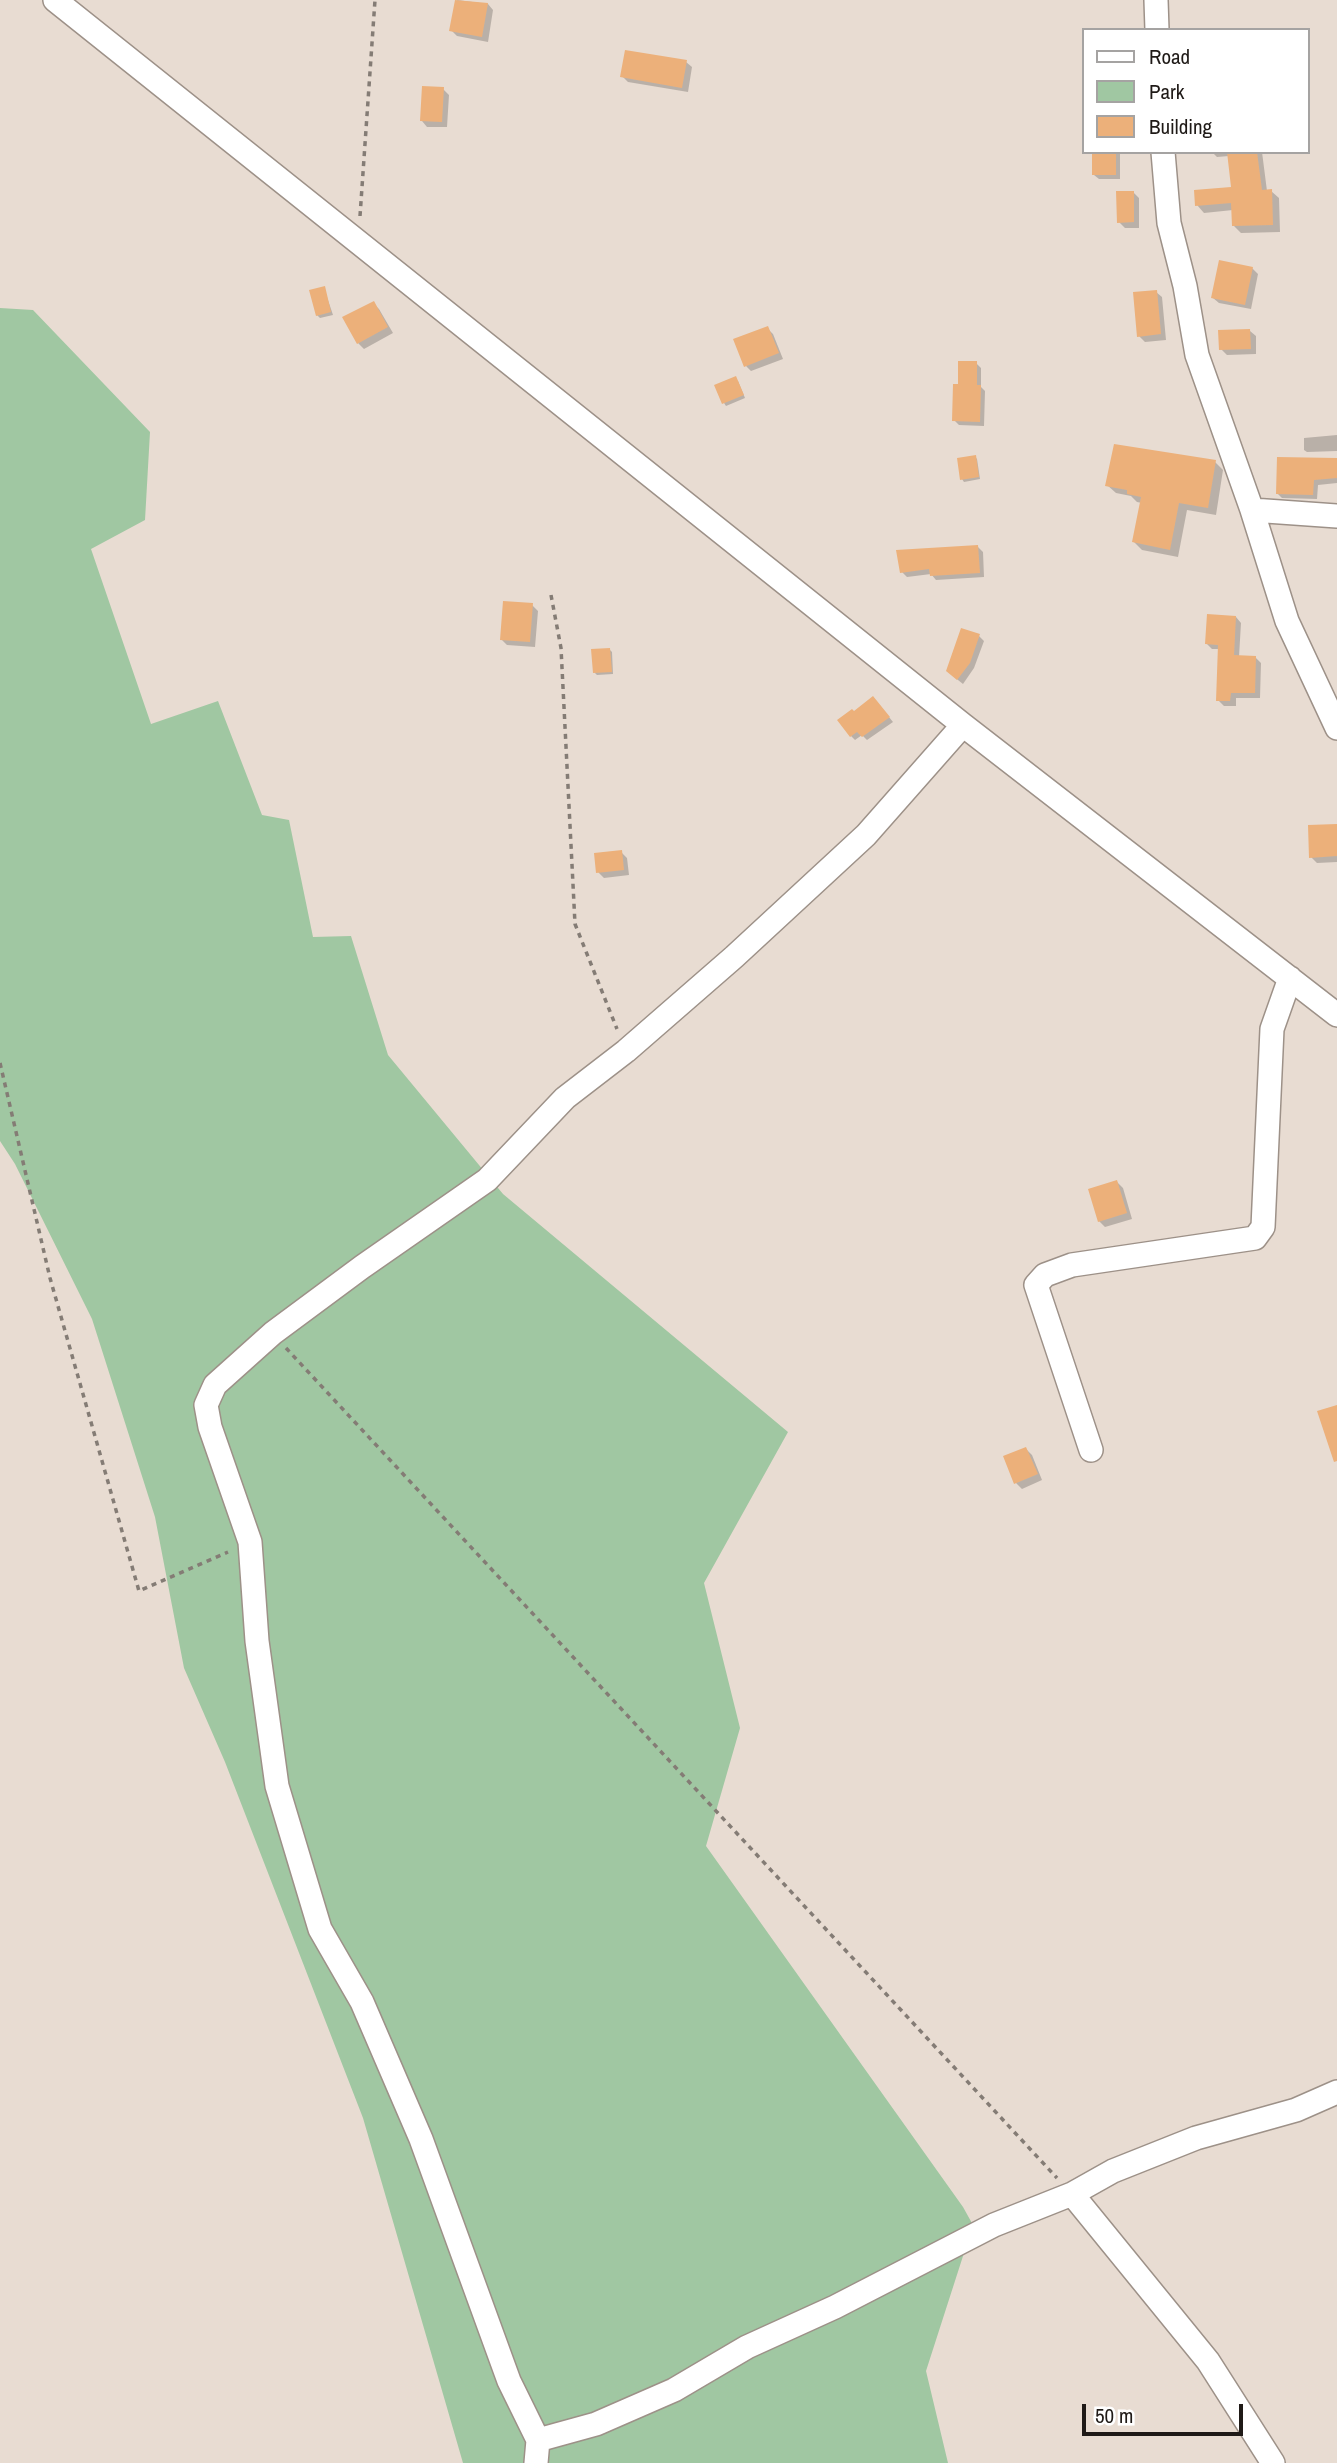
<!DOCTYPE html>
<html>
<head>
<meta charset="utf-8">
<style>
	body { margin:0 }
	#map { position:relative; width:1337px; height:2463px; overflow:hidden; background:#e8dcd2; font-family:"Archivo Narrow",sans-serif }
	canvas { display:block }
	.legend { position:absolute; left:1082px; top:28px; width:228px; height:126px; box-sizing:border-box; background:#fff; border:2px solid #a5a3a2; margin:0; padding:9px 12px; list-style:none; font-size:21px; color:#1f1a17 }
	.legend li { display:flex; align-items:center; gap:14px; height:35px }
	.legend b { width:35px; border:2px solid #a5a3a2 }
	.scale { position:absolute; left:1082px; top:2404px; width:161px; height:32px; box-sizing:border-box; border:4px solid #1f1a17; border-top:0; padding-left:9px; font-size:21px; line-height:24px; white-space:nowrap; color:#1f1a17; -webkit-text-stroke:5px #fff; paint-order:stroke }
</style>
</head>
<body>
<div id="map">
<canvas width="1337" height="2463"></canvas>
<ul class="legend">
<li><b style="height:9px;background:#fff"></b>Road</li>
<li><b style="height:19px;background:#a0c7a2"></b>Park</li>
<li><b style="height:19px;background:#ecb07a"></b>Building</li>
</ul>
<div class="scale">50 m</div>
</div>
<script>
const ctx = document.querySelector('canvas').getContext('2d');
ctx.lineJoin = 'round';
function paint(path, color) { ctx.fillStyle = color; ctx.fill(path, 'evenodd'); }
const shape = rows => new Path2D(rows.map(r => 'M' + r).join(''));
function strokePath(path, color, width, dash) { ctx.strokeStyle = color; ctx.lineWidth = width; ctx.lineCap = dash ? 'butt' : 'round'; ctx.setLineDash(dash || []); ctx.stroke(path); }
paint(shape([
	[0,308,33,310,150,432,145,520,91,549,151,724,218,701,262,815,289,820,313,937,351,936,388,1055,503,1194,788,1432,704,1583,740,1728,706,1846,963,2207,973,2225,926,2371,948,2463,463,2463,363,2118,225,1762,184,1668,155,1517,92,1319,15,1164,0,1141]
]), '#a0c7a2');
paint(shape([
	[457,0,488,4,493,10,488,42,457,36,451,30],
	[686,62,692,67,688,92,628,82,622,76],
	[443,89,449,95,447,127,427,127,422,121],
	[1094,152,1120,152,1120,179,1099,179,1094,175],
	[1212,152,1262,152,1267,191,1271,191,1279,198,1280,232,1241,233,1234,226,1233,210,1204,213,1197,205,1233,188,1229,156,1217,157],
	[1133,192,1139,198,1139,228,1125,228,1119,222],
	[1252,268,1258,274,1251,309,1219,303,1213,298],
	[324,288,333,315,320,318,317,315],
	[1156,292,1162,297,1166,340,1145,342,1139,336],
	[373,303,379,309,393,333,364,349,358,343],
	[767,328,773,334,783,359,751,371,746,366],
	[1250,331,1256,336,1256,354,1227,355,1221,349],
	[976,363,981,368,981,387,985,391,984,426,959,425,954,420,959,386],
	[738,381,745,398,726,406,724,403],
	[1337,435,1337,451,1307,452,1304,450,1304,438],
	[975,457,977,459,980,479,964,482,962,479],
	[1337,460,1337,483,1318,485,1317,499,1282,498,1277,493],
	[1215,462,1223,470,1216,515,1187,510,1178,557,1142,550,1134,542,1142,503,1137,502,1131,496,1116,493,1107,485],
	[978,547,983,552,984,577,936,580,931,574,907,577,902,572],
	[532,605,538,611,535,647,507,645,501,639],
	[1236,617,1241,623,1239,657,1255,657,1261,663,1260,698,1236,698,1236,706,1224,706,1218,700,1219,649,1212,649,1206,643],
	[979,636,984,641,974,668,963,684,953,676],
	[610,650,612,652,613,674,597,675,594,672],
	[877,702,893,722,867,740,862,735,855,740,851,736,854,714],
	[1337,826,1337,862,1317,863,1311,857],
	[621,852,627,858,629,875,604,878,598,872],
	[1117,1182,1123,1188,1132,1219,1105,1227,1099,1221],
	[1026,1449,1032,1455,1042,1480,1022,1489,1016,1483]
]), '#0003');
paint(shape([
	[455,0,488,3,482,37,449,31],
	[625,50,687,60,682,88,620,77],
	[422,86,444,87,442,122,420,121],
	[1092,152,1116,152,1116,175,1092,175],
	[1227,152,1257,152,1262,190,1272,189,1273,225,1232,226,1231,203,1195,206,1194,190,1231,187],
	[1116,191,1134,191,1134,222,1117,223],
	[1219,260,1253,267,1245,305,1211,298],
	[325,286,331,312,316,316,309,290],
	[1157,290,1161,334,1137,337,1133,292],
	[374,301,388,327,357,344,342,317],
	[768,326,779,353,744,367,733,339],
	[1250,329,1251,349,1219,350,1218,330],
	[958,361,977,361,977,385,981,385,980,422,952,421,953,384,958,384],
	[736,376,744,395,722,404,714,385],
	[1114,444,1216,460,1208,508,1179,503,1170,550,1132,542,1141,497,1127,494,1127,490,1105,486],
	[976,455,979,477,960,480,957,458],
	[1277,457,1337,458,1337,478,1314,480,1313,495,1276,494],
	[978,545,980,573,930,576,929,569,900,573,896,550],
	[503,601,533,603,530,642,500,640],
	[1207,614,1236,616,1234,655,1256,656,1255,693,1231,693,1230,701,1216,701,1218,645,1205,644],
	[961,628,980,634,970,663,957,680,946,671],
	[610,648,612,672,593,673,591,649],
	[873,696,890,717,862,737,857,732,850,737,837,720,852,709,854,711],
	[1337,824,1337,856,1309,858,1308,825],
	[622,850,624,870,596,873,594,853],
	[1117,1180,1127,1213,1098,1222,1088,1189],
	[1337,1405,1337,1461,1334,1462,1317,1411],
	[1026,1447,1038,1474,1014,1484,1003,1456]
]), '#ecb07a');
const minor = shape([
	[55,0,963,725,1337,1015],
	[1156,0,1157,30],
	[1163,152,1169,223,1185,286,1197,355,1252,510,1287,621,1337,728],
	[1252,510,1337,516],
	[1091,1450,1036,1285,1045,1275,1072,1265,1255,1238,1263,1227,1272,1029,1290,978],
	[1072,2194,1208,2361,1273,2463],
	[538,2440,596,2424,674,2390,747,2347,835,2307,994,2225,1072,2194,1113,2171,1196,2138,1296,2110,1337,2092],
	[536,2463,538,2440,509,2381,421,2139,362,2002,320,1929,277,1786,257,1641,250,1542,210,1427,206,1405,215,1385,273,1333,362,1267,487,1180,565,1098,626,1051,734,957,866,835,963,725]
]);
strokePath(minor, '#9d9188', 26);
strokePath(shape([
	[360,216,375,0],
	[551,595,561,648,575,924,617,1029],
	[0,1063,50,1278,139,1591,228,1552],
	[286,1348,1057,2178]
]), '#847c75', 3.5, [5, 5]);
strokePath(minor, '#fff', 23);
</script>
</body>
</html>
